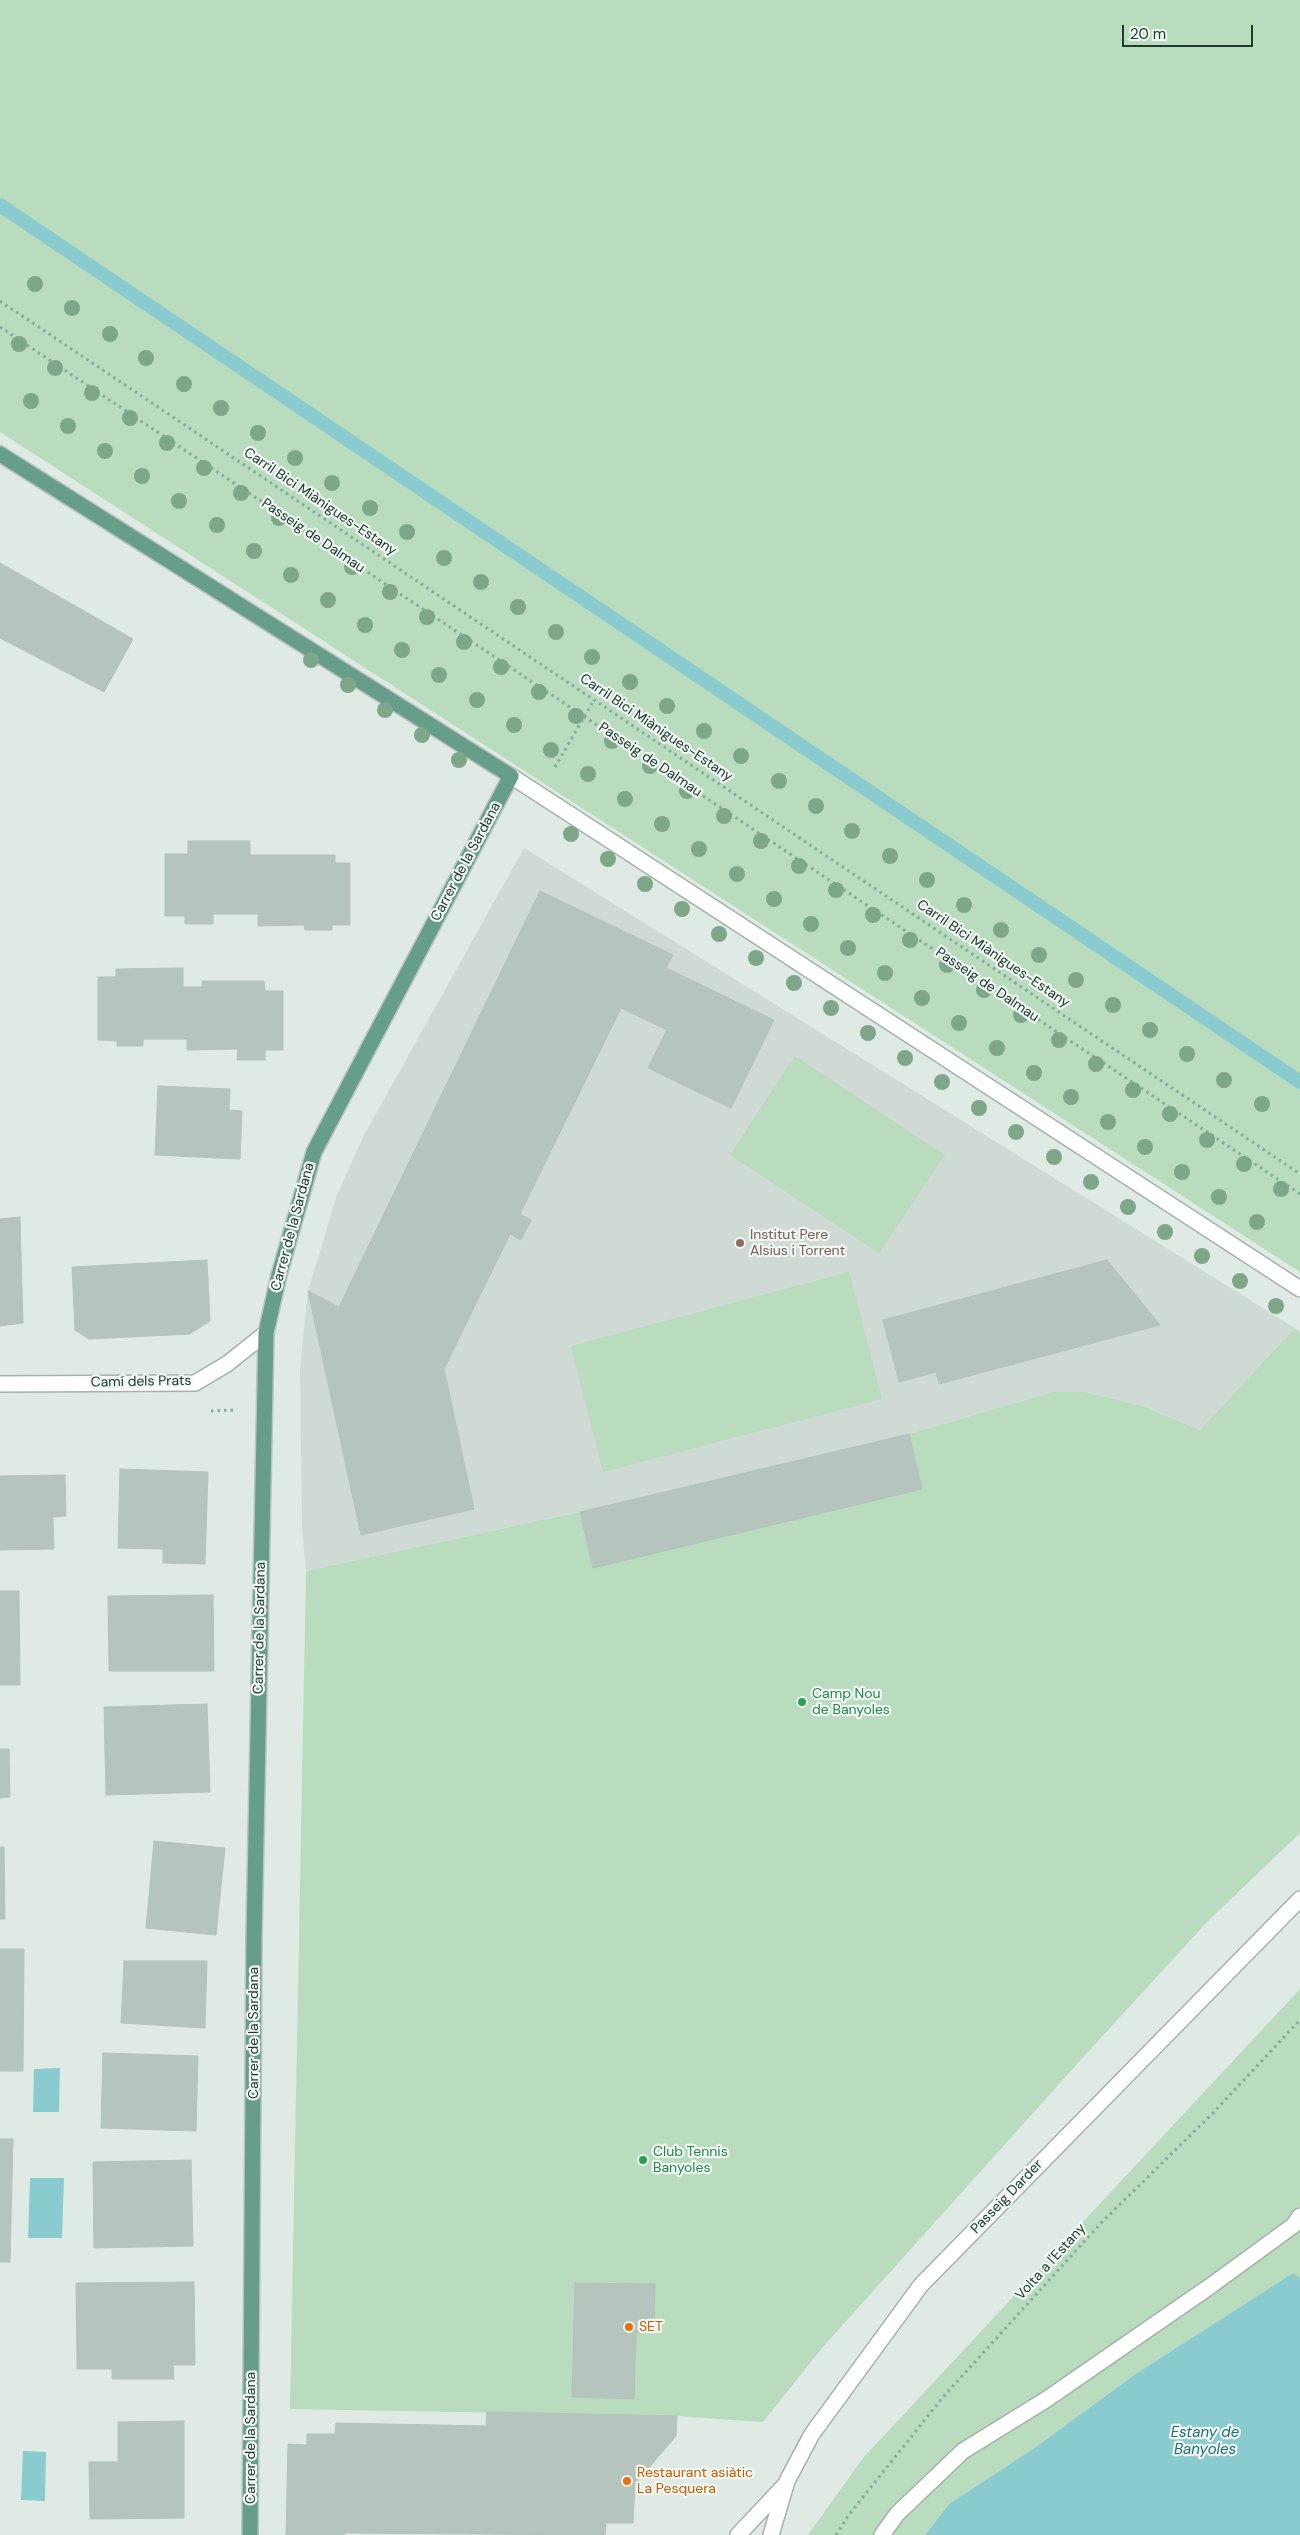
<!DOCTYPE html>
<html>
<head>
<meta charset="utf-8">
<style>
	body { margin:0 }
	#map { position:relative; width:1300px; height:2535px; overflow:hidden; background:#e0eae4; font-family:"DM Sans",sans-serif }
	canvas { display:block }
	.scale { position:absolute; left:1122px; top:25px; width:131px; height:22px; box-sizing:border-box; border:2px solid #213a30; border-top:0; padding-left:6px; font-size:15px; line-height:18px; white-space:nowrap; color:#213a30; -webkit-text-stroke:4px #f0f7f3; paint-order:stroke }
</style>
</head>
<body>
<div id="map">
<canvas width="1300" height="2535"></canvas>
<div class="scale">20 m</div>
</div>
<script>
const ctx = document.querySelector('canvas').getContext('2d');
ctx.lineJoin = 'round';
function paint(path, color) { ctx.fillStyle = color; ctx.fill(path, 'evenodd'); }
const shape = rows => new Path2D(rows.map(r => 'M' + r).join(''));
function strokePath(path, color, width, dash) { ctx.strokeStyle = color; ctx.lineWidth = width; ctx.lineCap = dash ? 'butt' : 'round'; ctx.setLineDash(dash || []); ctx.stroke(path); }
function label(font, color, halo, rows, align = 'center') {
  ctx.font = font + ' "DM Sans",sans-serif'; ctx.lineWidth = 4.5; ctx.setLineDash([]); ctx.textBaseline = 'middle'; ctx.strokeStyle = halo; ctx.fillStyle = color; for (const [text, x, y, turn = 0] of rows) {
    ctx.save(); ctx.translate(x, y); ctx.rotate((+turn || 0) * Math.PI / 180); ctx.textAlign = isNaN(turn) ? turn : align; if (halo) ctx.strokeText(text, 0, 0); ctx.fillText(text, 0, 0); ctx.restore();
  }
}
paint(shape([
	[524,848,1295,1328,1200,1430,1143,1406,1086,1392,1053,1392,909,1434,580,1512,306,1571,302,1526,300,1368,308,1291,337,1195,363,1137]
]), '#cedad3');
paint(shape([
	[0,0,1300,0,1300,1272,0,432],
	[795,1056,945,1155,879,1253,730,1155],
	[849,1272,882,1399,603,1472,571,1346],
	[1295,1328,1300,1332,1300,1833,1207,1922,1087,2053,822,2348,763,2422,677,2416,290,2409,306,1571,580,1512,909,1434,1053,1392,1086,1392,1143,1406,1200,1430],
	[1300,1989,1300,2278,1293,2273,1134,2375,1036,2447,949,2504,925,2535,808,2535,863,2458]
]), '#b9dbbe');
paint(shape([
	[60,2068,59,2112,33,2112,34,2069],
	[30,2178,64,2178,62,2238,28,2238],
	[1293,2273,1300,2278,1300,2535,925,2535,949,2504,1036,2447,1134,2375],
	[23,2451,46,2452,45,2501,21,2500]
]), '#89cbce');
strokePath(shape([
	[0,205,1300,1082]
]), '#89cbce', 14);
const building = shape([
	[0,563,133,639,104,692,0,638,0,563],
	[188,841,250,841,250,855,335,855,335,863,350,863,350,925,332,925,332,930,305,930,304,925,258,926,258,914,213,914,213,924,185,924,185,916,165,916,165,854,188,854,188,841],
	[540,891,673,955,666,968,774,1020,731,1108,648,1068,667,1030,621,1008,520,1214,531,1220,521,1240,510,1234,444,1369,474,1509,361,1535,308,1291,339,1307,540,891],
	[183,968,183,987,202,987,202,981,264,981,265,991,283,991,283,1050,265,1050,265,1060,237,1060,238,1049,187,1050,187,1039,143,1039,143,1046,117,1046,117,1041,98,1040,98,977,116,977,116,969,183,968],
	[158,1086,230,1089,229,1110,242,1111,240,1159,155,1155,158,1086],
	[20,1217,23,1323,0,1326,0,1219,20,1217],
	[207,1260,210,1321,190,1334,89,1339,75,1330,72,1267,207,1260],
	[1107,1260,1160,1325,939,1384,936,1372,899,1382,883,1320,1107,1260],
	[909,1434,922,1489,593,1568,580,1512,909,1434],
	[120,1469,208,1472,205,1564,163,1563,163,1549,118,1548,120,1469],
	[65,1475,66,1516,53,1517,54,1549,0,1550,0,1476,65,1475],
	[0,1591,19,1591,20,1685,0,1685,0,1591],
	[213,1595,214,1671,109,1671,108,1596,213,1595],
	[207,1704,210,1792,106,1795,104,1707,207,1704],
	[0,1749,9,1749,10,1797,0,1798,0,1749],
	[154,1841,225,1848,216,1935,146,1928,154,1841],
	[0,1847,4,1847,5,1919,0,1919,0,1847],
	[0,1949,24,1949,23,2071,0,2071,0,1949],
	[124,1961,207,1961,205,2028,121,2023,124,1961],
	[103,2053,198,2056,196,2131,101,2128,103,2053],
	[0,2139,13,2139,10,2262,0,2262,0,2139],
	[191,2160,193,2246,94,2248,93,2162,191,2160],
	[194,2282,195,2365,173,2365,174,2379,112,2379,112,2369,77,2369,76,2283,194,2282],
	[575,2283,655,2284,654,2332,636,2332,634,2399,572,2397,575,2283],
	[487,2412,677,2416,676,2436,635,2484,633,2523,606,2523,605,2535,345,2533,345,2535,286,2535,288,2444,307,2445,307,2434,335,2434,336,2423,486,2426,487,2412],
	[184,2421,184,2518,90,2519,89,2462,118,2462,118,2422,184,2421]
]);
paint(building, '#b5c5bd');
strokePath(building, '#b2c3bb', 1);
const minor = shape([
	[511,776,1300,1289],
	[0,1384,195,1383,227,1364,266,1333],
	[738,2535,785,2485],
	[771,2535,787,2481,812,2434,921,2285,1300,1899],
	[882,2535,897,2514,963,2451,1047,2399,1209,2287,1294,2225,1300,2216]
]);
const major = shape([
	[0,454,511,776,314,1152,279,1275,266,1333,254,1937,250,2535]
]);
strokePath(minor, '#a3b2aa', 18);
strokePath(major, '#bcc4c1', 18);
strokePath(shape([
	[0,301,1300,1174],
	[0,327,1300,1194],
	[555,767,594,700],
	[211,1411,234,1410],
	[836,2535,848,2516,943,2397,1101,2223,1213,2113,1300,2020]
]), '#81ad9a', 3, [2.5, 4]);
strokePath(minor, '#fff', 15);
strokePath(major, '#669e8a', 15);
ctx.fillStyle = '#7ea689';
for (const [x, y] of [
	[35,284],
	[72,308],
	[110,334],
	[19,344],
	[146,358],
	[55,368],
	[184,384],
	[92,393],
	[31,401],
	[221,408],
	[130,418],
	[68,426],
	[258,433],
	[167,443],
	[105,451],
	[295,458],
	[204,468],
	[142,476],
	[332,483],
	[241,493],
	[179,501],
	[370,508],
	[279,518],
	[217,525],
	[407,532],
	[254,551],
	[444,558],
	[352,567],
	[291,575],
	[481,582],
	[390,592],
	[328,600],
	[518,607],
	[427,617],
	[365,625],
	[556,632],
	[464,642],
	[402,650],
	[592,657],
	[311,660],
	[501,667],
	[439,675],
	[630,682],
	[348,685],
	[539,692],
	[477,700],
	[667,706],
	[385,710],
	[576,716],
	[514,725],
	[704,731],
	[422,735],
	[612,741],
	[551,750],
	[741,756],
	[459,760],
	[650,766],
	[588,774],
	[779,781],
	[687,791],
	[625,799],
	[816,806],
	[724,816],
	[662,824],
	[852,831],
	[571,834],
	[761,841],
	[699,849],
	[890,856],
	[608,859],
	[799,866],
	[737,874],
	[927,880],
	[645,884],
	[836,890],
	[774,899],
	[964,905],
	[682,909],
	[873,915],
	[811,924],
	[1001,930],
	[719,934],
	[910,940],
	[848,948],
	[1039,955],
	[756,958],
	[947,965],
	[885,973],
	[1076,980],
	[794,983],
	[984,990],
	[922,998],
	[1113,1005],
	[831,1008],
	[1021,1015],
	[959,1023],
	[1150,1030],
	[868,1033],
	[1059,1040],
	[997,1048],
	[1187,1054],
	[905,1058],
	[1096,1064],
	[1034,1073],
	[1224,1080],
	[942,1082],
	[1133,1090],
	[1071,1097],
	[1262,1104],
	[979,1108],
	[1170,1114],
	[1108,1122],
	[1016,1132],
	[1207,1140],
	[1145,1147],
	[1054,1157],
	[1244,1164],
	[1182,1172],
	[1091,1182],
	[1281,1189],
	[1219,1197],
	[1128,1207],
	[1257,1222],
	[1165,1232],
	[1202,1256],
	[1240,1281],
	[1276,1306]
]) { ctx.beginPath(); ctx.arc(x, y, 8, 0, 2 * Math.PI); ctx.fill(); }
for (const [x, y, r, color] of [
	[740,1243,5,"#8d6e63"],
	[802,1702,5,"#2e9e5b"],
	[643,2160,5,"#2e9e5b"],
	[629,2327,5,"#e8710a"],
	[627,2481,5,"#e8710a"]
]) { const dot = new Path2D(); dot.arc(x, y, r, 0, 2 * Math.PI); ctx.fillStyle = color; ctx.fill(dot); strokePath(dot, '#f0f7f3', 2); }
label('14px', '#213a30', '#f0f7f3', [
	["Carril Bici Miànigues-Estany",320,502,34],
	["Passeig de Dalmau",313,536,34],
	["Carril Bici Miànigues-Estany",656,728,34],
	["Passeig de Dalmau",650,760,34],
	["Carrer de la Sardana",466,862,-62],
	["Carril Bici Miànigues-Estany",993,954,34],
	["Passeig de Dalmau",987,985,34],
	["Carrer de la Sardana",293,1227,-75],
	["Camí dels Prats",141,1382,-1],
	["Carrer de la Sardana",260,1628,-89],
	["Carrer de la Sardana",254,2033,-90],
	["Passeig Darder",1007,2197,-46],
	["Volta a l'Estany",1051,2262,-48],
	["Carrer de la Sardana",251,2438,-90]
]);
label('14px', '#785e54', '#f0f7f3', [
	["Institut Pere",750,1235],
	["Alsius i Torrent",750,1251]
], 'left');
label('14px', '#27864d', '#f0f7f3', [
	["Camp Nou",812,1694],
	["de Banyoles",812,1710],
	["Club Tennis",653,2152],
	["Banyoles",653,2168]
], 'left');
label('14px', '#c56008', '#f0f7f3', [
	["SET",639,2327],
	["Restaurant asiàtic",637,2473],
	["La Pesquera",637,2489]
], 'left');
label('italic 15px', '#1e6e73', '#f0f7f3', [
	["Estany de",1205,2433],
	["Banyoles",1205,2450]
]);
</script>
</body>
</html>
